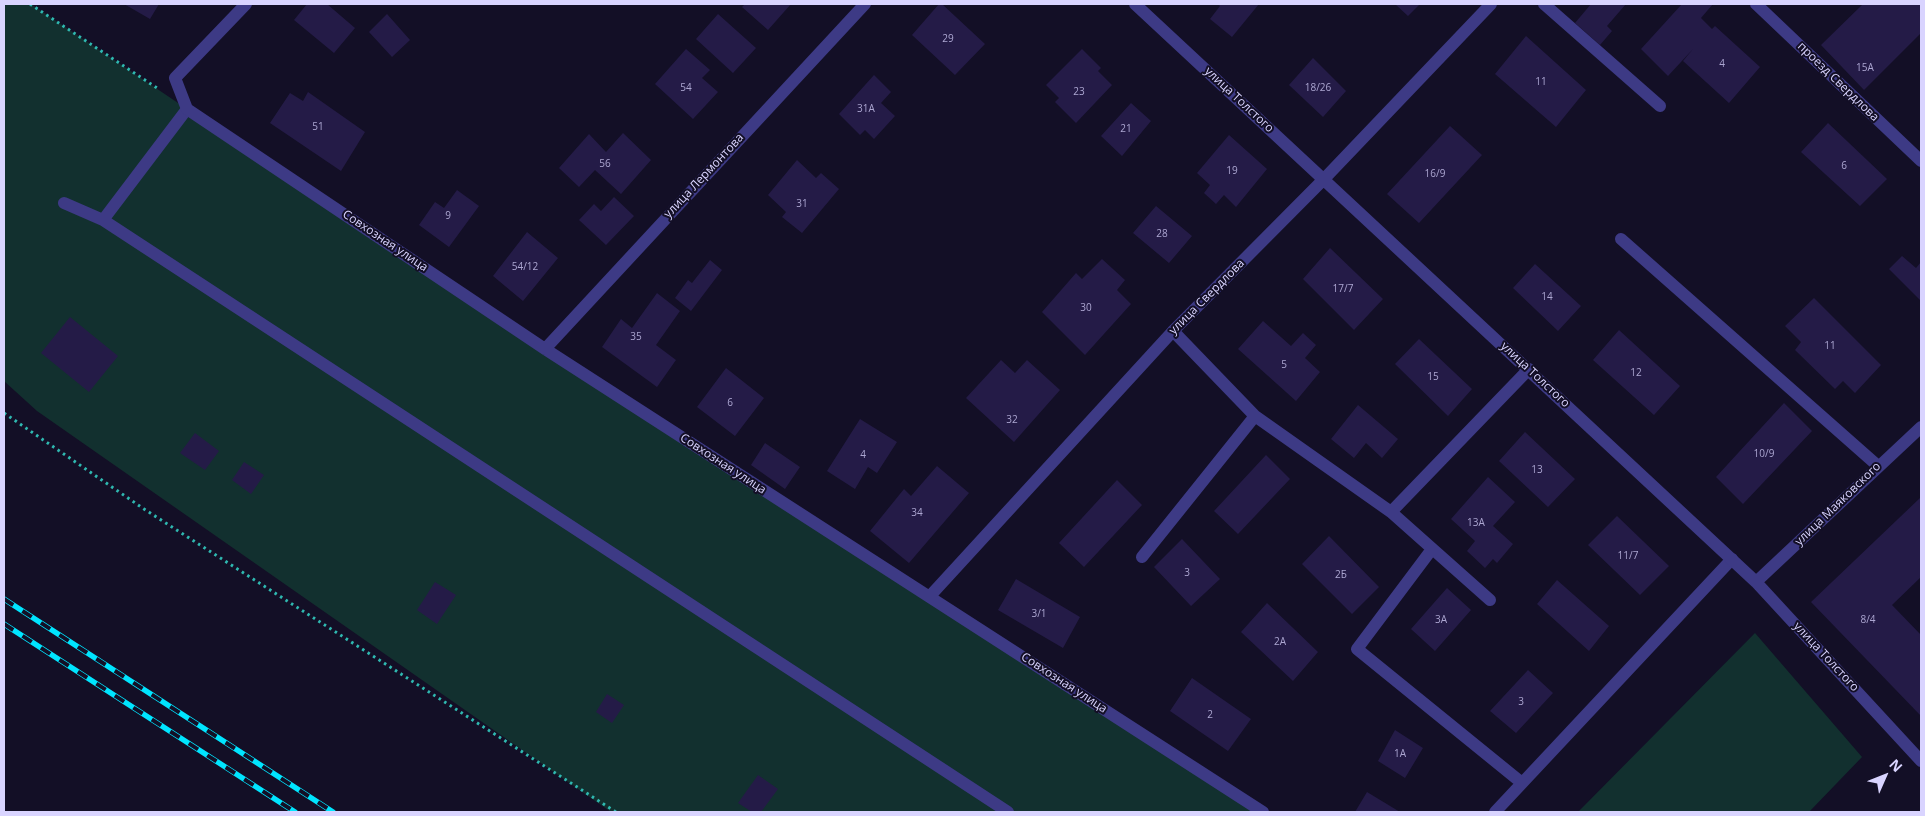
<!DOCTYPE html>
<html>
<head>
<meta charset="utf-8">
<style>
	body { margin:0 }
	#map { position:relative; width:1925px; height:816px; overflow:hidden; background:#130f26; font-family:"Open Sans",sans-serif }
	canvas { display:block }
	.frame { position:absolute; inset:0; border:5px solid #d9d4ff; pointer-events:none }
	.north { position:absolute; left:1860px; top:751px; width:50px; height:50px; -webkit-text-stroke:4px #130f26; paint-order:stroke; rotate:46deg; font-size:14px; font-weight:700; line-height:20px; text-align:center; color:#d9d4ff }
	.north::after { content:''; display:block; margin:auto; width:18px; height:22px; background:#d9d4ff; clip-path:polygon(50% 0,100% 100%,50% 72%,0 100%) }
</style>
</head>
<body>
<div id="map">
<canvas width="1925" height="816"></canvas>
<div class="frame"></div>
<div class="north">N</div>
</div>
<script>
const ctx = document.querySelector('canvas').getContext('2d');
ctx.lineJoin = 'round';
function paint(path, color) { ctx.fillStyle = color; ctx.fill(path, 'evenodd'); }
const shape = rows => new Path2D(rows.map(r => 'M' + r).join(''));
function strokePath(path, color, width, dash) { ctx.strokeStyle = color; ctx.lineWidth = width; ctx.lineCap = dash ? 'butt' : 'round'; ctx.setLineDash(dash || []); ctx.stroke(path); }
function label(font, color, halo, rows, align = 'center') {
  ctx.font = font + ' "Open Sans",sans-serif'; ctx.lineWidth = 4; ctx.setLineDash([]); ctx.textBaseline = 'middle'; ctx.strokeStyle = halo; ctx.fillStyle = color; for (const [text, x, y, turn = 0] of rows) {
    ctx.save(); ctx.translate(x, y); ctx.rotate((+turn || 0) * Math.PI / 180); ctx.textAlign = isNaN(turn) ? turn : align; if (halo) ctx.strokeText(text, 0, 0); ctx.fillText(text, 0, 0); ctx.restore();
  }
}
paint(shape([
	[4,4,31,4,187,109,1263,812,611,812,37,411,4,381],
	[1755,633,1862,757,1809,812,1578,812]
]), '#12302f');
paint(shape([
	[124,4,159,4,150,19],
	[307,4,327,4,355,28,334,53,294,20],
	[745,4,791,4,768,30,742,7],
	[939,4,942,4,985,44,955,75,912,35],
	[1218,4,1259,4,1232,37,1210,19,1220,6],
	[1395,4,1420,4,1408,16],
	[1591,4,1626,4,1607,26,1612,31,1600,45,1575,23],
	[1682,4,1713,4,1701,18,1712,29,1715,26,1760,67,1729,103,1683,61,1693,49,1668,76,1641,49],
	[1863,4,1921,4,1921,33,1864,90,1821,45],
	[387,14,410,40,392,57,369,32],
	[718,14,756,48,733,73,696,39],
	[1526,36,1586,90,1556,127,1495,74],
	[686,49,710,70,702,78,718,92,693,119,655,84],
	[1082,49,1101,68,1098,71,1112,85,1076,123,1055,102,1059,98,1046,85],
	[1313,58,1346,91,1323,117,1289,85],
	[874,75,891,92,881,103,895,116,874,139,865,130,860,135,839,114],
	[308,92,365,132,341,171,270,123,290,93,303,101],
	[1131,103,1151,121,1122,156,1101,136],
	[1828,123,1887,179,1860,206,1801,152],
	[1450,126,1482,155,1419,223,1387,194],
	[623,133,651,160,621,194,595,170,579,187,559,168,589,134,606,152],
	[1229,135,1267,169,1236,207,1224,195,1216,204,1204,193,1210,185,1197,173],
	[797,160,816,178,821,173,839,189,802,233,782,217,786,212,768,195],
	[457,190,479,206,449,247,419,225,435,202,444,208],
	[614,197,634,216,606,245,579,220,594,204,601,211],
	[1156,206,1192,236,1169,263,1133,233],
	[527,232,558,258,523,301,493,276],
	[1330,248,1383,299,1354,330,1303,279],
	[1902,256,1916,268,1921,262,1921,301,1889,269],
	[1102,259,1125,280,1117,290,1131,304,1085,355,1042,312,1076,273,1082,279],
	[710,260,722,270,691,311,675,298,688,280,692,283],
	[1535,264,1581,306,1558,331,1513,288],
	[657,293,680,311,656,345,676,360,657,387,602,347,621,319,632,328],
	[1814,298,1881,365,1855,393,1843,381,1835,389,1795,350,1801,342,1785,326],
	[70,317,118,356,89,392,41,353],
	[1263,321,1291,346,1303,333,1316,345,1305,358,1320,372,1296,401,1238,349],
	[1619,330,1680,386,1654,415,1593,360],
	[1419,339,1472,389,1448,416,1395,364],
	[1001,360,1015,373,1027,360,1060,390,1014,442,966,398],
	[726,368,764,398,735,436,697,407],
	[1784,403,1812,431,1743,504,1716,477],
	[1358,405,1398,439,1382,458,1366,443,1354,458,1331,439],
	[860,419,897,442,877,473,868,467,855,489,827,471],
	[1525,432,1575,479,1548,507,1499,461],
	[195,433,219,451,205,470,180,453],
	[765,443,800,467,785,489,751,465],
	[1266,455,1290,479,1238,534,1214,511],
	[244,462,264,475,251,494,232,480],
	[937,466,969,493,909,563,870,531,904,489,911,496],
	[1488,477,1515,502,1493,526,1513,544,1497,563,1493,559,1485,568,1467,551,1475,541,1451,519],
	[1117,480,1142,505,1084,567,1059,543],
	[1920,498,1921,499,1921,577,1892,605,1921,635,1921,716,1811,602],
	[1617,516,1669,566,1640,595,1588,545],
	[1329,536,1379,587,1352,614,1302,564],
	[1182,539,1220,579,1191,606,1154,567],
	[1016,579,1080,617,1063,648,998,610],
	[1557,580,1609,626,1589,651,1537,604],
	[435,582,456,595,437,624,417,610],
	[1447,588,1471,610,1435,651,1411,629],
	[1267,603,1318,652,1293,681,1241,632],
	[1528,670,1553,693,1516,733,1490,711],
	[1192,678,1251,719,1228,751,1170,711],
	[607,694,624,705,612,723,596,712],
	[1395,730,1423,748,1405,778,1378,761],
	[758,775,778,789,761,812,752,812,738,803],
	[1367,792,1400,812,1355,812]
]), '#241b47');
strokePath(shape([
	[30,4,157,88],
	[4,413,144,509,616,812]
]), '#2fb8b0', 3, [2.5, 4]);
strokePath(shape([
	[1544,4,1660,106],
	[1756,4,1921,161],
	[64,203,103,220,1008,812],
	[103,220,187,109],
	[1621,239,1878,466],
	[1173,331,1255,416,1391,512,1529,369],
	[1391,512,1490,600],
	[1432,549,1357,649,1522,783],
	[1142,557,1255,416],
	[1495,812,1732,559]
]), '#3d3a85', 12);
strokePath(shape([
	[246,4,175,78,187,109,545,349,1263,812],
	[1135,4,1756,582,1921,761],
	[545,349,865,4],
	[1756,582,1921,427],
	[930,596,1173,331,1324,179,1491,4]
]), '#3d3a85', 12);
const rail = shape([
	[4,599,333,812],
	[4,624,295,812]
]);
strokePath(rail, '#00e5ff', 5.5);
strokePath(rail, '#130f26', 4, [11]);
label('10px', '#aca6d1', null, [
	["29",948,39],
	["4",1722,64],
	["15А",1865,68],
	["11",1541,82],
	["54",686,88],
	["18/26",1318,88],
	["23",1079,92],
	["31А",866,109],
	["51",318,127],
	["21",1126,129],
	["56",605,164],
	["6",1844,166],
	["19",1232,171],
	["16/9",1435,174],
	["31",802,204],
	["9",448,216],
	["28",1162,234],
	["54/12",525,267],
	["17/7",1343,289],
	["14",1547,297],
	["30",1086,308],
	["35",636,337],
	["11",1830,346],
	["5",1284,365],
	["12",1636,373],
	["15",1433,377],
	["6",730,403],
	["32",1012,420],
	["10/9",1764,454],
	["4",863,455],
	["13",1537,470],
	["34",917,513],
	["13А",1476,523],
	["11/7",1628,556],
	["3",1187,573],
	["2Б",1341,575],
	["3/1",1039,614],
	["3А",1441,620],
	["8/4",1868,620],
	["2А",1280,642],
	["3",1521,702],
	["2",1210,715],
	["1А",1400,754]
]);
label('12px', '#d9d4ff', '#130f26', [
	["проезд Свердлова",1838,82,44],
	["улица Толстого",1239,100,43],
	["улица Лермонтова",704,176,-47],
	["Совхозная улица",385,241,34],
	["улица Свердлова",1207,297,-45],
	["улица Толстого",1535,375,43],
	["Совхозная улица",723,464,33],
	["улица Маяковского",1838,504,-44],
	["улица Толстого",1826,657,47],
	["Совхозная улица",1064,683,33]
]);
</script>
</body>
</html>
